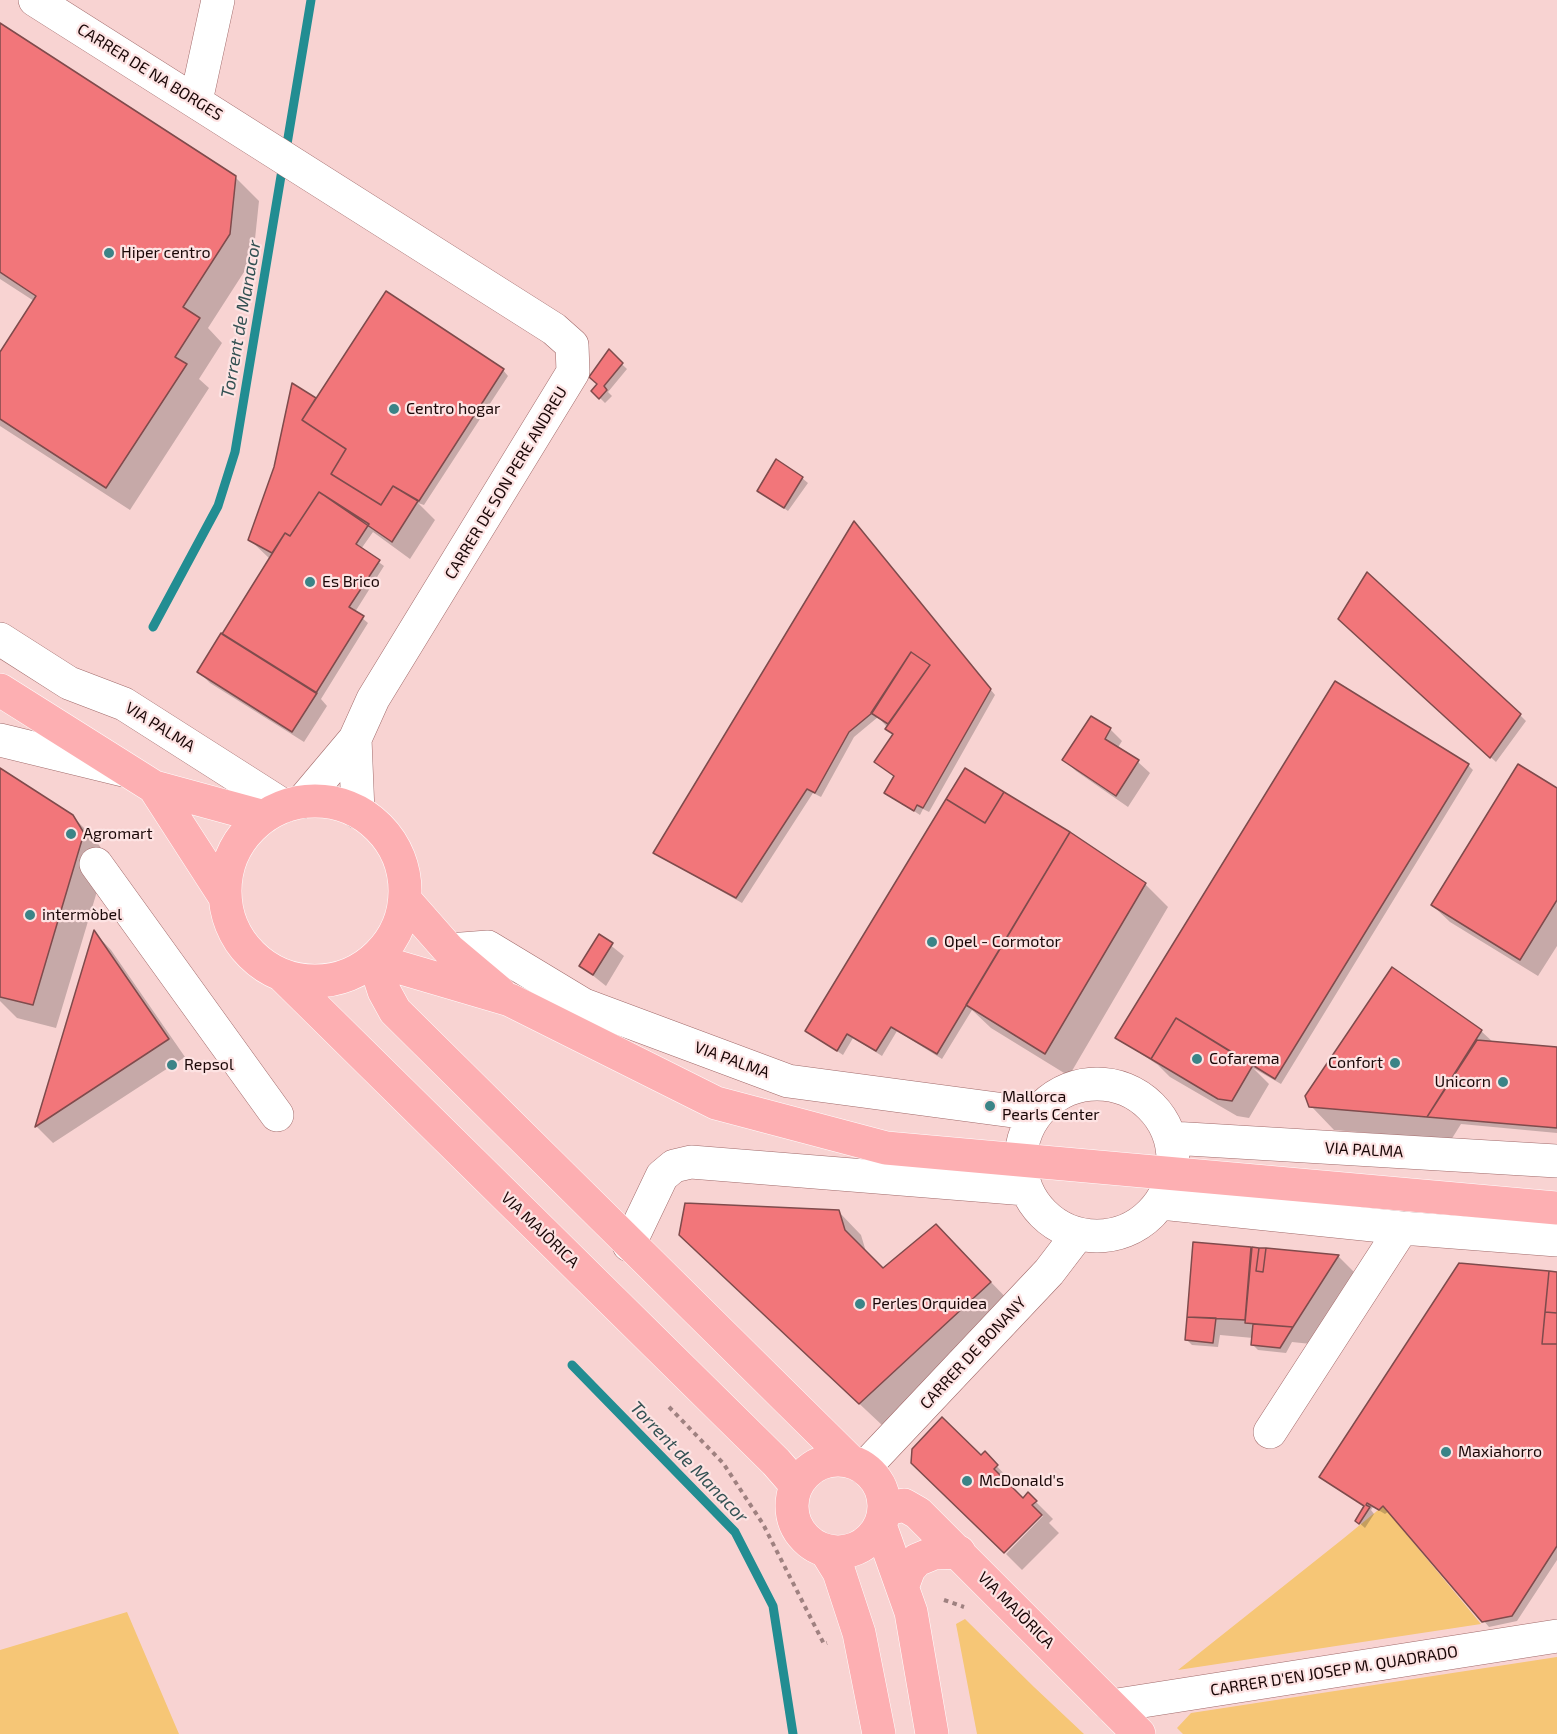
<!DOCTYPE html>
<html>
<head>
<meta charset="utf-8">
<style>
	body { margin:0 }
	canvas { display:block; background:#f8d3d2 }
</style>
</head>
<body>
<canvas width="1557" height="1734"></canvas>
<script>
const ctx = document.querySelector('canvas').getContext('2d');
ctx.lineJoin = 'round';
function paint(path, color) { ctx.fillStyle = color; ctx.fill(path, 'evenodd'); }
const shape = rows => new Path2D(rows.map(r => 'M' + r).join(''));
function strokePath(path, color, width, dash) { ctx.strokeStyle = color; ctx.lineWidth = width; ctx.lineCap = dash ? 'butt' : 'round'; ctx.setLineDash(dash || []); ctx.stroke(path); }
function label(font, color, halo, rows, align = 'center') {
  ctx.font = font + ' "Exo 2",sans-serif'; ctx.lineWidth = 4.5; ctx.setLineDash([]); ctx.textBaseline = 'middle'; ctx.strokeStyle = halo; ctx.fillStyle = color; for (const [text, x, y, turn = 0] of rows) {
    ctx.save(); ctx.translate(x, y); ctx.rotate((+turn || 0) * Math.PI / 180); ctx.textAlign = isNaN(turn) ? turn : align; if (halo) ctx.strokeText(text, 0, 0); ctx.fillText(text, 0, 0); ctx.restore();
  }
}
paint(shape([
	[1383,1506,1481,1624,1178,1670,1344,1538],
	[127,1612,179,1734,0,1734,0,1650],
	[965,1619,1034,1687,1084,1734,977,1734,956,1624],
	[1557,1657,1557,1734,1183,1734,1177,1728,1191,1713]
]), '#f6c676');
paint(shape([
	[0,25,235,177,259,201,253,258,208,328,222,343,199,379,209,388,130,510,0,426,0,355,34,301,0,279],
	[609,352,627,369,608,392,612,396,605,403,593,391,599,384],
	[503,370,508,376,424,505,418,503,435,520,410,559,373,532,361,549,384,566,355,612,368,623,321,699,327,706,304,742,210,683,199,672,270,559,250,540,275,468,293,385,317,400],
	[802,478,808,483,788,511,759,491],
	[860,528,995,695,929,812,923,809,920,815,886,793,895,777,876,762,894,735,878,717,854,737,821,797,813,793,742,903,654,853],
	[1346,625,1520,715,1526,721,1496,762],
	[1110,729,1122,741,1117,749,1138,762,1150,773,1128,807,1076,771,1064,760],
	[1468,765,1473,770,1281,1084,1253,1068,1269,1084,1249,1118,1237,1116,1170,1077,1158,1065,1117,1038],
	[0,770,72,816,96,840,107,858,56,1028,17,1018,0,1001],
	[1557,790,1557,946,1538,976,1450,922,1432,905],
	[1145,884,1168,907,1069,1076,991,1028,972,1010,942,1059,897,1031,882,1056,853,1038,843,1055,807,1031],
	[95,933,111,950,185,1057,53,1143,36,1126],
	[599,936,624,956,606,986,581,966],
	[1481,1031,1494,1043,1557,1049,1557,1133,1461,1124,1451,1140,1334,1130,1311,1106],
	[838,1211,861,1235,867,1255,883,1270,959,1249,1014,1306,883,1426,704,1258],
	[1195,1244,1338,1256,1356,1274,1311,1344,1292,1342,1286,1353,1258,1350,1253,1345,1253,1338,1220,1335,1218,1347,1192,1345,1187,1340],
	[1557,1273,1557,1560,1517,1621,1489,1627,1389,1511,1385,1514,1373,1507,1371,1510,1374,1514,1365,1528,1357,1521,1366,1507,1321,1477],
	[985,1454,1014,1484,1010,1487,1023,1500,1028,1494,1053,1519,1049,1523,1059,1533,1022,1570,1006,1554,1043,1516,1041,1514,1003,1551,981,1457]
]), '#0003');
strokePath(shape([
	[286,150,311,0],
	[153,627,218,506,235,452,283,164],
	[572,1365,735,1532,773,1606,793,1734]
]), '#228d92', 9);
const building = shape([
	[0,23,236,176,230,234,183,307,200,318,175,357,187,364,106,488,0,419,0,352,36,296,0,272,0,23],
	[386,291,504,369,419,501,393,486,381,505,331,474,346,449,302,420,386,291],
	[609,349,623,363,604,386,607,390,599,399,591,391,597,384,589,377,609,349],
	[292,383,316,398,302,420,346,449,331,474,381,505,393,486,418,501,392,542,319,492,290,536,285,533,272,553,248,540,274,467,292,383],
	[776,459,803,477,784,508,757,491,776,459],
	[319,492,369,524,356,544,380,560,349,607,364,616,316,693,222,634,285,533,290,536,319,492],
	[854,521,991,689,923,808,917,805,914,811,884,793,894,776,874,762,893,734,885,729,930,665,911,652,872,713,849,732,815,793,807,789,736,898,653,853,854,521],
	[1367,572,1521,714,1490,758,1338,619,1367,572],
	[221,633,317,693,292,732,197,672,221,633],
	[911,652,930,665,888,724,871,713,911,652],
	[1335,681,1469,764,1275,1079,1176,1018,1151,1059,1115,1038,1335,681],
	[1091,716,1111,728,1105,739,1139,760,1116,796,1062,760,1091,716],
	[1518,764,1557,788,1557,900,1520,960,1431,905,1518,764],
	[0,768,73,815,84,833,33,1005,0,997,0,768],
	[965,768,1004,792,985,823,946,799,965,768],
	[1004,792,1070,832,937,1054,891,1027,876,1051,847,1034,837,1051,805,1031,946,799,985,823,1004,792],
	[1070,832,1146,883,1045,1054,966,1005,1070,832],
	[94,930,169,1039,35,1127,94,930],
	[599,934,613,943,593,975,579,966,599,934],
	[1392,967,1482,1030,1427,1117,1309,1107,1305,1096,1392,967],
	[1176,1018,1253,1065,1232,1101,1218,1099,1151,1059,1176,1018],
	[1477,1040,1557,1047,1557,1128,1427,1117,1477,1040],
	[685,1203,839,1210,845,1230,883,1268,936,1224,991,1282,859,1404,679,1235,685,1203],
	[1193,1242,1251,1247,1245,1320,1187,1317,1193,1242],
	[1252,1247,1259,1248,1256,1271,1263,1272,1266,1248,1339,1255,1293,1327,1245,1323,1252,1247],
	[1259,1248,1266,1248,1263,1272,1256,1271,1259,1248],
	[1459,1263,1549,1271,1542,1344,1557,1344,1557,1546,1512,1616,1482,1622,1383,1506,1379,1510,1367,1503,1366,1505,1370,1507,1359,1524,1355,1521,1364,1506,1319,1477,1459,1263],
	[1549,1271,1557,1272,1557,1313,1545,1312,1549,1271],
	[1545,1312,1557,1313,1557,1344,1542,1344,1545,1312],
	[1187,1317,1216,1318,1213,1343,1185,1340,1187,1317],
	[1253,1324,1293,1327,1280,1348,1251,1345,1253,1324],
	[942,1417,981,1455,985,1451,998,1465,994,1469,1023,1498,1028,1492,1037,1501,1032,1505,1042,1515,1004,1553,911,1463,912,1449,942,1417]
]);
paint(building, '#f2767a');
strokePath(building, '#7f4b4c', 1.5);
const minor = shape([
	[35,0,554,329,572,345,573,372,373,699,355,739],
	[196,101,218,0],
	[0,639,69,683,124,704,284,806],
	[0,740,123,770],
	[302,802,355,739,358,812],
	[96,864,277,1115],
	[449,950,488,947,584,1005,788,1081,1035,1114],
	'1021 1160a76 76 0 1 1 152 0a76 76 0 1 1-152 0Z',
	[1171,1138,1557,1161],
	[1161,1203,1402,1228,1557,1240],
	[629,1245,662,1176,674,1166,691,1162,1026,1189],
	[1270,1432,1402,1228],
	[864,1468,1049,1272,1078,1234],
	[1111,1706,1557,1636]
]);
const major = shape([
	[0,690,154,787,264,817],
	[154,787,225,897],
	'225 891a90 90 0 1 1 180 0a90 90 0 1 1-180 0Z',
	[405,900,449,950,499,992],
	[374,960,510,1000,716,1103,886,1148,1557,1208],
	[374,960,384,991,395,1011,850,1461],
	[282,975,776,1462,796,1485],
	'792 1506a46 46 0 1 1 92 0a46 46 0 1 1-92 0Z',
	[884,1510,904,1505,918,1513,1139,1734],
	[880,1525,911,1612,932,1734],
	[826,1551,839,1572,859,1633,879,1734],
	[903,1585,909,1569,917,1560,934,1553,959,1552]
]);
strokePath(minor, '#a16a6a', 34);
strokePath(major, '#fff', 34);
strokePath(shape([
	[669,1407,723,1463,763,1524,824,1644,827,1643],
	[944,1600,964,1607]
]), '#9f8180', 4, [4.5, 4.5]);
strokePath(minor, '#fff', 33);
strokePath(major, '#fdafb2', 33);
for (const [x, y, r, color] of [
	[109,253,6,"#3b8487"],
	[394,409,6,"#3b8487"],
	[310,582,6,"#3b8487"],
	[71,834,6,"#3b8487"],
	[30,915,6,"#3b8487"],
	[932,942,6,"#3b8487"],
	[1197,1059,6,"#3b8487"],
	[1395,1063,6,"#3b8487"],
	[172,1065,6,"#3b8487"],
	[1503,1082,6,"#3b8487"],
	[990,1106,6,"#3b8487"],
	[860,1304,6,"#3b8487"],
	[1446,1452,6,"#3b8487"],
	[967,1481,6,"#3b8487"]
]) { const dot = new Path2D(); dot.arc(x, y, r, 0, 2 * Math.PI); ctx.fillStyle = color; ctx.fill(dot); strokePath(dot, '#fde3e3', 2); }
label('16px', '#1a0707', '#fde3e3', [
	["CARRER DE NA BORGES",150,72,32],
	["CARRER DE SON PERE ANDREU",506,483,-59],
	["VIA PALMA",160,727,32],
	["VIA PALMA",732,1060,20],
	["VIA PALMA",1364,1150,3],
	["VIA MAJÒRICA",540,1230,44],
	["CARRER DE BONANY",973,1353,-47],
	["VIA MAJÒRICA",1016,1610,45],
	["CARRER D'EN JOSEP M. QUADRADO",1334,1671,-9]
]);
label('16px', '#1a0707', '#fde3e3', [
	["Hiper centro",121,253],
	["Centro hogar",406,409],
	["Es Brico",322,582],
	["Agromart",83,834],
	["intermòbel",42,915],
	["Opel - Cormotor",944,942],
	["Cofarema",1209,1059],
	["Confort",1383,1063,"right"],
	["Repsol",184,1065],
	["Unicorn",1491,1082,"right"],
	["Mallorca",1002,1097],
	["Pearls Center",1002,1115],
	["Perles Orquidea",872,1304],
	["Maxiahorro",1458,1452],
	["McDonald's",979,1481]
], 'left');
label('italic 18px', '#335153', '#fde3e3', [
	["Torrent de Manacor",241,319,-80],
	["Torrent de Manacor",689,1462,46]
]);
</script>
</body>
</html>
